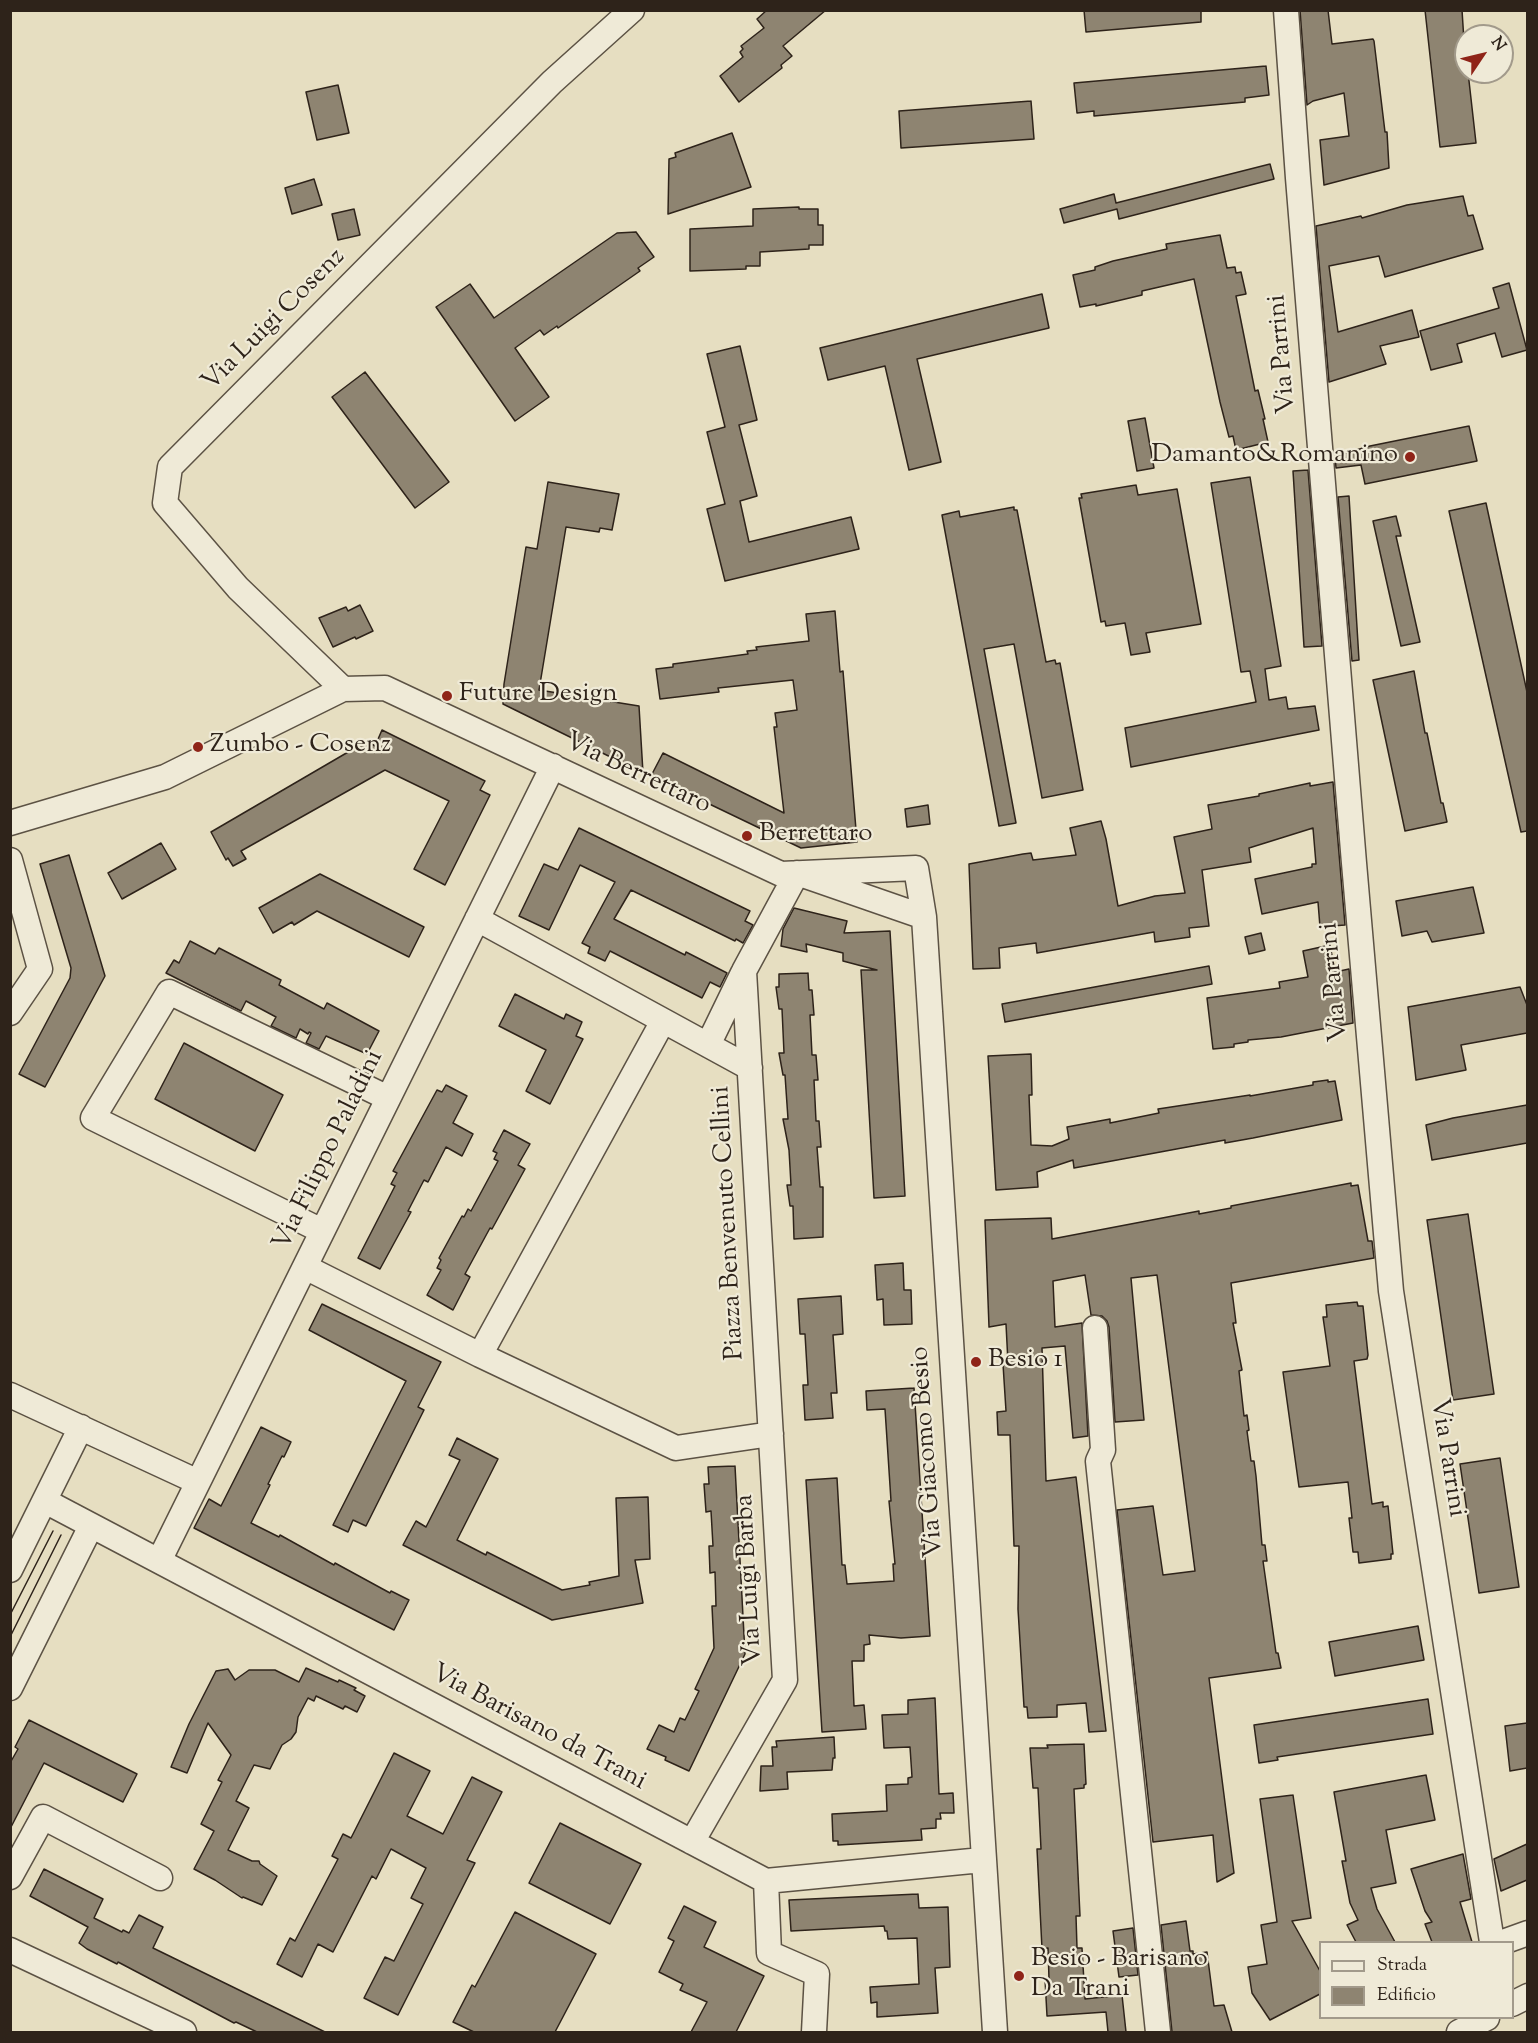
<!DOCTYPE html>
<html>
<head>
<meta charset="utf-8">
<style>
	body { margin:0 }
	#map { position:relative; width:1538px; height:2043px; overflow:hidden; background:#e6dec1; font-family:"Sorts Mill Goudy",serif }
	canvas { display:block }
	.frame { position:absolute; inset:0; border:12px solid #2e231a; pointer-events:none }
	.legend { position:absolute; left:1319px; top:1941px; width:195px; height:78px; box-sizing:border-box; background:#efead7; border:2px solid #a29a8b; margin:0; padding:8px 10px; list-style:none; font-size:18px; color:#2e231a }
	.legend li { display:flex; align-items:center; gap:12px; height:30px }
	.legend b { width:30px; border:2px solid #a29a8b }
	.north { position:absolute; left:1454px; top:24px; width:60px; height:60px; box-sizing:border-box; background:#efead7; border:2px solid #a29a8b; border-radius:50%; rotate:55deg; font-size:16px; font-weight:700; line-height:24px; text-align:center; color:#2e231a }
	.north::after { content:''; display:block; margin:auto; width:21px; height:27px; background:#8f2418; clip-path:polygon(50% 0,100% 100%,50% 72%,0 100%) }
</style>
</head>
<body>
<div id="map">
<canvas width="1538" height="2043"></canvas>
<div class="frame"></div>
<ul class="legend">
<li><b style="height:8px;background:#efead7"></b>Strada</li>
<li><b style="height:16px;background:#8e8471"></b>Edificio</li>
</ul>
<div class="north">N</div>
</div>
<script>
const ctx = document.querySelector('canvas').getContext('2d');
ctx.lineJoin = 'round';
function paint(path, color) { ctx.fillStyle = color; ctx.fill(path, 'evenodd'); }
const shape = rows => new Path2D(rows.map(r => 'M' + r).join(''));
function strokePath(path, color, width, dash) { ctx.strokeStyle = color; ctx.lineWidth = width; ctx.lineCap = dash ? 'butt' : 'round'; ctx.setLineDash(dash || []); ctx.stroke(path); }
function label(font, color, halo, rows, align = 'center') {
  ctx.font = font + ' "Sorts Mill Goudy",serif'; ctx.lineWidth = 4.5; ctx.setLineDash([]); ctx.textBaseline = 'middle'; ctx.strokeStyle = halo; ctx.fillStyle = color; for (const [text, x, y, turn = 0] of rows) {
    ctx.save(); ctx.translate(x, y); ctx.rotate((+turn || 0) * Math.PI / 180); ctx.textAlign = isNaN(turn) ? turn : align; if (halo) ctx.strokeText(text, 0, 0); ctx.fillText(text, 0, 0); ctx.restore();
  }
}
const building = shape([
	[767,10,826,10,783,46,792,56,781,65,782,68,739,102,720,76,743,57,740,52,743,49,741,46,764,28,757,19,767,10],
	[1084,10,1201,10,1201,22,1086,32,1084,10],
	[1300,10,1328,10,1332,44,1373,39,1374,41,1385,132,1387,132,1389,168,1324,185,1320,140,1349,136,1344,93,1313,101,1307,105,1300,10],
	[1425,10,1462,10,1466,72,1468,72,1476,143,1440,147,1425,10],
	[1266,66,1269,95,1245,98,1245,102,1094,116,1094,111,1077,113,1074,83,1266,66],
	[338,85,349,133,317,140,306,92,338,85],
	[1031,101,1034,139,901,148,899,111,1031,101],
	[732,133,751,187,668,214,669,159,676,157,675,153,732,133],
	[1270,164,1274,179,1119,219,1117,209,1064,223,1060,209,1114,194,1116,203,1270,164],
	[314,179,322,205,292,214,285,188,314,179],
	[1463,196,1468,216,1473,215,1483,249,1385,277,1379,256,1329,266,1338,332,1412,310,1419,337,1380,346,1386,364,1329,382,1316,226,1361,216,1362,218,1407,205,1463,196],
	[799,207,799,209,818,209,818,225,823,225,823,245,809,245,809,249,760,252,760,266,746,266,746,269,690,271,690,229,753,226,753,209,799,207],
	[354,209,360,235,338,240,332,214,354,209],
	[636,232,654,257,638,268,640,271,558,328,557,326,544,335,540,330,515,348,549,397,515,421,436,307,470,284,494,318,617,233,636,232],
	[1220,235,1227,268,1235,267,1236,273,1241,272,1246,294,1236,296,1255,391,1258,390,1265,419,1263,419,1268,442,1236,450,1233,436,1229,437,1220,402,1194,279,1142,291,1142,295,1096,306,1096,304,1080,307,1073,275,1095,270,1095,267,1113,261,1167,249,1166,244,1220,235],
	[1509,283,1527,350,1502,357,1495,333,1457,344,1462,362,1431,370,1420,331,1499,308,1493,288,1509,283],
	[1042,294,1049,328,917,359,941,462,909,470,885,366,828,380,820,348,1042,294],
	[740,346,757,420,739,425,757,496,740,501,749,542,851,517,859,549,725,581,707,509,725,504,707,432,725,427,707,354,740,346],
	[365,372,449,482,415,508,332,397,365,372],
	[1145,418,1154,468,1137,471,1128,421,1145,418],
	[1469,426,1477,461,1365,484,1361,465,1336,468,1335,456,1370,446,1469,426],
	[1308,470,1322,646,1304,647,1293,471,1308,470],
	[1250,477,1281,666,1265,669,1269,700,1286,697,1288,709,1315,706,1319,730,1131,767,1125,728,1256,702,1250,671,1241,672,1211,483,1250,477],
	[548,482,619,494,612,530,600,528,599,532,566,527,539,690,639,706,643,773,503,704,504,684,526,547,537,549,548,482],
	[1136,485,1138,495,1177,489,1201,624,1146,633,1150,652,1131,655,1125,623,1106,626,1105,621,1101,622,1079,498,1082,498,1081,494,1136,485],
	[1349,496,1359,660,1352,661,1338,497,1349,496],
	[1486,503,1527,692,1527,831,1521,832,1449,511,1486,503],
	[1014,507,1014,510,1017,510,1046,662,1055,660,1056,664,1060,663,1083,790,1042,798,1014,644,984,649,1016,823,999,826,942,515,959,511,960,517,1014,507],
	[1396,516,1401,536,1396,536,1420,642,1401,646,1373,521,1396,516],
	[360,605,373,631,356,639,355,637,333,647,319,618,346,607,348,611,360,605],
	[835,611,840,672,843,671,857,842,801,848,651,776,663,753,784,813,774,727,777,727,775,713,797,710,793,680,718,688,719,692,660,699,656,669,673,667,673,664,748,654,747,651,757,650,756,647,809,641,806,614,835,611],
	[1414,671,1425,733,1427,733,1441,803,1443,803,1447,822,1405,831,1373,680,1414,671],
	[382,730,485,781,480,790,490,795,445,885,414,869,449,801,385,770,241,851,246,859,233,866,228,858,226,860,211,832,367,741,375,746,382,730],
	[1333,782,1345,925,1320,927,1318,902,1262,914,1255,879,1312,867,1312,864,1316,864,1313,828,1249,848,1251,862,1202,870,1209,926,1189,928,1190,937,1155,942,1154,932,1037,953,1036,943,999,948,1000,968,973,969,969,864,1023,854,1031,853,1033,860,1076,855,1070,828,1101,821,1106,839,1118,906,1155,896,1185,893,1174,837,1212,829,1208,805,1259,796,1259,794,1310,783,1310,786,1333,782],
	[928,805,930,824,907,827,905,809,928,805],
	[579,828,750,911,745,921,753,925,743,943,736,939,735,941,631,890,614,919,685,955,686,952,727,973,720,987,710,982,702,998,610,951,605,961,588,953,590,947,582,943,615,882,580,865,549,930,519,916,544,864,558,870,579,828],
	[161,843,176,869,122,899,108,873,161,843],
	[69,855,105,976,45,1087,19,1074,70,978,71,968,40,864,69,855],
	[320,874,424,927,409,957,317,911,294,925,292,922,273,933,259,908,320,874],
	[1473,887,1484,933,1432,942,1427,931,1402,936,1396,901,1473,887],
	[794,908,847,921,844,933,890,931,905,1196,874,1198,861,970,877,970,843,961,843,953,806,944,807,952,781,946,783,929,794,908],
	[1261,933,1265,950,1249,954,1245,937,1261,933],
	[190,941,215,954,219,948,281,980,279,985,324,1009,327,1003,379,1031,367,1054,326,1036,319,1049,306,1043,311,1033,309,1032,308,1034,300,1029,296,1038,271,1026,276,1017,246,1001,241,1011,166,973,174,960,179,963,190,941],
	[1330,945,1335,972,1349,969,1353,1023,1281,1037,1248,1040,1248,1042,1234,1044,1234,1047,1213,1049,1207,998,1280,988,1279,982,1308,977,1303,951,1330,945],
	[1209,966,1212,984,1005,1022,1002,1004,1209,966],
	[808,973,809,990,812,990,814,1015,810,1015,812,1055,816,1055,818,1080,814,1080,816,1121,819,1121,821,1147,817,1147,820,1187,823,1187,823,1237,794,1239,793,1206,790,1206,787,1185,791,1185,789,1150,783,1119,788,1119,785,1075,783,1075,779,1053,784,1053,782,1009,779,1009,776,987,779,987,779,974,808,973],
	[1520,987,1527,1005,1527,1033,1461,1045,1466,1070,1416,1080,1408,1007,1520,987],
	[515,994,564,1019,566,1014,582,1022,576,1036,583,1039,550,1104,526,1091,546,1050,499,1026,515,994],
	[184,1043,283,1095,255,1151,155,1099,184,1043],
	[1031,1054,1032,1095,1029,1095,1031,1145,1052,1146,1069,1139,1067,1127,1110,1119,1110,1123,1159,1113,1158,1109,1250,1095,1250,1096,1313,1085,1313,1082,1328,1080,1328,1082,1335,1081,1342,1120,1253,1138,1225,1143,1225,1140,1074,1168,1073,1160,1037,1172,1038,1187,996,1190,988,1056,1031,1054],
	[446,1085,467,1096,453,1123,473,1134,462,1156,446,1147,428,1182,424,1180,408,1211,411,1212,380,1269,358,1258,395,1186,391,1184,397,1173,393,1171,437,1090,442,1092,446,1085],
	[1527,1105,1527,1143,1432,1160,1426,1125,1453,1118,1527,1105],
	[504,1130,530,1144,518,1165,525,1169,492,1229,490,1228,465,1274,470,1277,453,1310,427,1295,441,1270,437,1268,441,1260,439,1258,462,1216,464,1217,468,1209,471,1211,498,1161,494,1159,497,1153,493,1151,504,1130],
	[1351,1183,1351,1186,1358,1185,1368,1241,1372,1241,1374,1258,1231,1283,1236,1323,1233,1323,1242,1370,1239,1371,1244,1416,1247,1415,1249,1430,1247,1431,1251,1461,1254,1461,1256,1476,1262,1545,1265,1545,1267,1561,1263,1561,1276,1653,1278,1653,1281,1668,1209,1678,1234,1873,1217,1882,1213,1835,1153,1842,1117,1510,1153,1506,1163,1575,1195,1571,1157,1275,1131,1278,1144,1420,1115,1422,1109,1327,1107,1321,1102,1316,1091,1315,1085,1275,1053,1281,1055,1327,1082,1323,1088,1436,1073,1438,1065,1346,1042,1348,1046,1481,1076,1477,1106,1731,1089,1732,1086,1703,1057,1705,1057,1717,1028,1718,1027,1707,1024,1707,1018,1609,1019,1546,1014,1546,1010,1435,998,1435,997,1412,1006,1411,1003,1364,1008,1363,1006,1324,989,1327,985,1220,1051,1218,1052,1239,1199,1211,1199,1214,1231,1208,1231,1206,1351,1183],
	[1468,1214,1494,1394,1453,1400,1427,1220,1468,1214],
	[903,1263,904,1290,911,1290,912,1324,884,1325,883,1299,877,1300,875,1265,903,1263],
	[841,1296,843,1334,833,1335,837,1393,831,1393,833,1418,805,1420,803,1385,808,1385,805,1334,800,1334,798,1299,841,1296],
	[1357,1302,1358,1306,1363,1306,1368,1355,1367,1359,1354,1361,1372,1504,1383,1502,1383,1507,1388,1506,1393,1554,1391,1554,1391,1559,1359,1563,1358,1552,1353,1552,1349,1518,1352,1518,1348,1482,1299,1487,1283,1372,1330,1366,1323,1317,1327,1317,1326,1305,1357,1302],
	[322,1304,441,1362,418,1407,424,1410,366,1526,353,1520,348,1532,333,1525,406,1381,309,1330,322,1304],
	[914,1388,930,1636,901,1638,869,1635,870,1644,864,1645,864,1661,852,1661,854,1706,864,1705,866,1729,822,1732,806,1480,837,1478,842,1565,845,1565,847,1584,894,1581,893,1564,895,1564,889,1501,891,1501,885,1409,867,1410,866,1391,914,1388],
	[261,1427,291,1442,284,1457,282,1456,268,1484,270,1485,251,1523,279,1537,280,1535,334,1565,335,1563,390,1593,391,1591,409,1600,394,1630,194,1528,209,1499,221,1506,261,1427],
	[457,1438,498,1459,457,1540,486,1555,487,1552,562,1590,590,1585,589,1582,619,1576,616,1498,648,1497,650,1559,635,1560,643,1603,552,1620,403,1545,416,1521,426,1527,448,1484,460,1460,449,1455,457,1438],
	[1500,1458,1519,1587,1479,1593,1460,1464,1500,1458],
	[735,1466,745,1654,689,1771,665,1760,666,1757,647,1749,659,1725,674,1732,680,1718,685,1720,699,1691,695,1689,714,1648,712,1606,716,1606,715,1572,710,1573,709,1546,713,1546,711,1511,706,1512,704,1484,709,1484,708,1467,735,1466],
	[1418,1626,1424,1660,1335,1676,1329,1642,1418,1626],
	[306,1668,338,1682,339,1680,356,1688,354,1690,365,1696,357,1712,345,1706,343,1709,316,1696,314,1701,308,1698,298,1717,296,1732,291,1739,282,1745,270,1769,254,1765,236,1801,249,1808,228,1850,252,1861,259,1861,260,1864,277,1876,262,1905,243,1897,242,1898,215,1880,194,1869,214,1831,201,1824,222,1782,218,1780,231,1755,208,1723,187,1773,171,1767,189,1724,216,1671,228,1669,235,1680,249,1670,275,1670,299,1682,306,1668],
	[935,1698,939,1794,953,1793,954,1813,940,1813,941,1819,936,1819,936,1828,921,1829,922,1840,838,1845,838,1841,833,1841,832,1814,887,1811,886,1785,908,1784,908,1778,912,1777,910,1747,884,1748,882,1715,908,1714,908,1700,935,1698],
	[1428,1699,1433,1734,1277,1757,1278,1760,1259,1763,1254,1725,1428,1699],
	[29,1720,137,1774,123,1802,44,1763,10,1829,10,1763,18,1749,15,1747,29,1720],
	[1527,1723,1527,1768,1510,1771,1505,1726,1527,1723],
	[834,1737,835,1758,833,1758,832,1770,787,1772,788,1789,760,1791,761,1766,773,1766,772,1747,777,1747,776,1741,834,1737],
	[1084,1744,1086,1784,1084,1785,1084,1788,1074,1789,1080,1916,1076,1916,1077,1948,1082,1948,1085,1999,1122,1995,1126,2032,1108,2032,1106,2012,1047,2016,1045,1979,1049,1979,1048,1948,1042,1949,1037,1849,1041,1849,1038,1788,1033,1788,1030,1748,1048,1748,1047,1745,1084,1744],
	[394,1753,430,1771,407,1816,443,1834,472,1777,502,1792,467,1860,475,1863,398,2015,364,1998,385,1957,394,1961,423,1904,411,1898,426,1868,391,1849,376,1879,372,1876,333,1952,318,1944,302,1977,277,1964,290,1938,295,1941,338,1859,332,1856,343,1834,351,1838,394,1753],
	[1426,1775,1435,1820,1386,1830,1396,1883,1371,1888,1377,1909,1395,1942,1356,1942,1347,1925,1358,1920,1350,1903,1342,1861,1346,1861,1334,1792,1426,1775],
	[1293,1795,1311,1918,1292,1921,1320,1971,1320,1994,1270,2020,1252,1993,1248,1967,1267,1964,1261,1925,1277,1922,1260,1799,1293,1795],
	[560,1823,641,1864,610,1924,529,1883,560,1823],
	[1527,1844,1527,1880,1501,1891,1494,1859,1527,1844],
	[1463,1854,1471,1899,1460,1902,1472,1942,1432,1942,1425,1924,1432,1922,1425,1911,1411,1869,1463,1854],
	[44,1869,103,1899,94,1918,122,1932,123,1930,129,1933,139,1915,163,1927,153,1948,325,2032,257,2032,236,2022,234,2023,118,1962,117,1964,87,1949,79,1943,88,1927,30,1896,44,1869],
	[918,1894,919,1908,948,1907,950,1967,935,1968,938,2013,877,2017,877,2002,871,2003,870,1987,919,1984,917,1938,888,1939,887,1931,885,1931,884,1926,791,1931,789,1900,918,1894],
	[684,1906,716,1922,704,1947,764,1976,736,2032,691,2032,707,2002,680,1990,683,1984,659,1972,674,1941,668,1938,684,1906],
	[515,1912,596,1954,555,2032,474,2032,453,2022,472,1985,475,1987,515,1912],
	[1186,1921,1190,1951,1193,1951,1193,1954,1207,1952,1214,2006,1224,2005,1232,2032,1172,2032,1161,1925,1186,1921],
	[1133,1928,1138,1975,1119,1977,1113,1931,1133,1928]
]);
paint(building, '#8e8471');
strokePath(building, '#2e231a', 1.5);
const minor = shape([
	[1286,10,1298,178,1354,863,1391,1291,1492,1942],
	[343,689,238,588,165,503,170,467,552,82,632,10],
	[10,823,165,777,343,689,385,688,781,874,916,868,924,917,995,2032],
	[10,860,40,969,10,1013],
	[477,919,750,1068],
	[708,1045,743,973],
	[322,1231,93,1118,169,992,388,1098],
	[305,1267,480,1355,676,1448,771,1434],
	[1095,1328,1103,1450,1098,1461,1158,2032],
	[480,1355,663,1021],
	[10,1395,198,1482],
	[45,1501,766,1881,982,1860],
	[159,1561,553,766],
	[10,1570,81,1427],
	[10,1688,91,1526],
	[692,1842,785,1680,744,971,797,873,924,917],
	[10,1877,43,1817,160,1878],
	[766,1881,769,1953,817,1974,814,2032],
	[1503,1942,1528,1933],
	[10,1950,184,2032],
	[1512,2004,1528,1996],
	[1459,2032,1487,2018]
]);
strokePath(minor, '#5c5244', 27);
strokePath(minor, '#efead7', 24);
strokePath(shape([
	[10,1615,53,1531],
	[10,1637,61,1535]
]), '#2e231a', 1.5);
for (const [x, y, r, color] of [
	[1410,457,6,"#8f2418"],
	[447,696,6,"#8f2418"],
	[198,747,6,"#8f2418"],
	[747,836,6,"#8f2418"],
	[976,1362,6,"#8f2418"],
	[1019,1976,6,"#8f2418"]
]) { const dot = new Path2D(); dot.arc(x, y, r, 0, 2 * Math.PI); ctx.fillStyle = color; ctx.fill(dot); strokePath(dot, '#efead7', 2); }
label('26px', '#2e231a', '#efead7', [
	["Via Luigi Cosenz",275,321,-45],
	["Via Parrini",1284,354,-95],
	["Via Berrettaro",637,775,25],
	["Via Parrini",1336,982,-95],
	["Via Filippo Paladini",330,1151,-64],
	["Piazza Benvenuto Cellini",730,1223,-93],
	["Via Giacomo Besio",929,1452,-94],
	["Via Parrini",1446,1458,81],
	["Via Luigi Barba",751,1580,-93],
	["Via Barisano da Trani",538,1729,28]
]);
label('26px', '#2e231a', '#efead7', [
	["Damanto&Romanino",1398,457,"right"],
	["Future Design",459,696],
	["Zumbo - Cosenz",210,747],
	["Berrettaro",759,836],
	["Besio 1",988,1362],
	["Besio - Barisano",1031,1961],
	["Da Trani",1031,1991]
], 'left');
</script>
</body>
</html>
